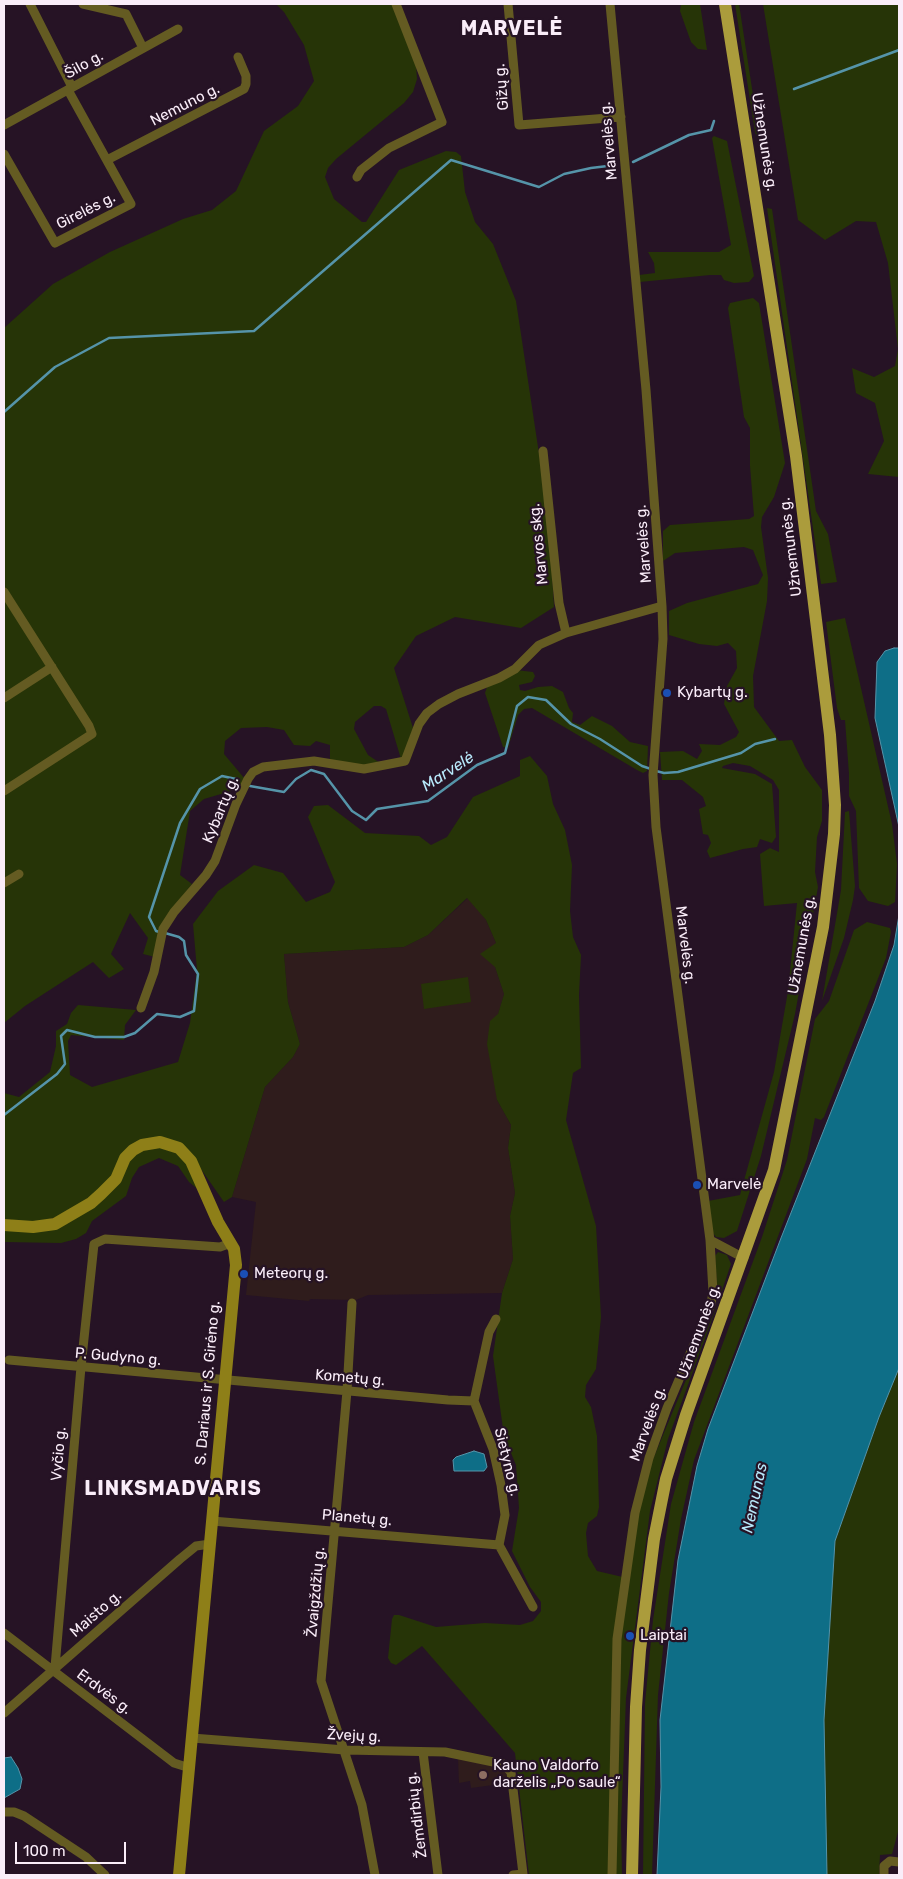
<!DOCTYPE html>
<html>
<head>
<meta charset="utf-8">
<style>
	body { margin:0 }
	#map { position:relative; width:903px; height:1879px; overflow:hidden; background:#261325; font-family:Rubik,sans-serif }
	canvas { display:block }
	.frame { position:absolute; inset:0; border:5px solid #faedf9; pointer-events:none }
	.scale { position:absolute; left:15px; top:1842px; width:111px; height:22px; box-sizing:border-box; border:2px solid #faedf9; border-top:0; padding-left:6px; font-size:15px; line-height:18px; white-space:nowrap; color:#faedf9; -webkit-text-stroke:4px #261325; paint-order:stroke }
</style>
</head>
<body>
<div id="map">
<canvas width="903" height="1879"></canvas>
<div class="frame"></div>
<div class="scale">100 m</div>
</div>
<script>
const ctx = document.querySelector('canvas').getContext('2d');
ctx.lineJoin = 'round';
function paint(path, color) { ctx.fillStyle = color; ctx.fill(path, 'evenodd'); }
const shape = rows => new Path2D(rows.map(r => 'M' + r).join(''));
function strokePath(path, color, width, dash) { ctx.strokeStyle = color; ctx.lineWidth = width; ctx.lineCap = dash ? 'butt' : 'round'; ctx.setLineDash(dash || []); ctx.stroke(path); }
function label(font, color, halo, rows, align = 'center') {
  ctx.font = font + ' Rubik,sans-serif'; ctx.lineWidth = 4.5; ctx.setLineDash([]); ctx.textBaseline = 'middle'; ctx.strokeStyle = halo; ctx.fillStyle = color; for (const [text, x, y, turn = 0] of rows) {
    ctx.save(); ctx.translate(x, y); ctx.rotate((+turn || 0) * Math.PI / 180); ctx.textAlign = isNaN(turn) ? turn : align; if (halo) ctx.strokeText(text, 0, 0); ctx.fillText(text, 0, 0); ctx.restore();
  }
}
paint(shape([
	[468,898,486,920,496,943,495,967,504,994,498,1015,497,1100,511,1125,508,1148,515,1193,510,1216,513,1259,502,1293,368,1295,356,1300,310,1299,309,1301,246,1295,256,1202,232,1197,265,1087,293,1057,300,1044,288,1002,284,954,404,947,428,935],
	[458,1758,500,1766,507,1770,508,1783,471,1788,470,1781,459,1783]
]), '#2f1c1c');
paint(shape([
	[276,4,392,4,416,65,417,79,413,92,404,103,336,159,328,168,325,177,334,199,362,222,366,222,399,170,446,151,456,152,461,156,465,192,475,222,493,244,516,301,549,520,554,607,521,628,455,617,416,636,394,668,413,728,404,757,401,759,386,709,381,706,374,706,355,722,354,729,368,755,380,763,366,766,330,760,330,745,316,741,310,746,294,745,284,730,267,727,241,728,225,741,224,754,245,779,238,789,204,799,190,811,180,875,192,884,164,921,155,957,143,954,148,938,130,913,111,954,124,969,109,978,93,962,25,1006,4,1023,4,328,53,284,110,252,183,219,212,210,236,191,264,131,298,106,314,81,304,45,284,12],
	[681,4,700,4,707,50,698,49,691,42,680,11],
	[735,4,739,4,761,147,755,132],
	[763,4,899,4,899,477,868,474,884,441,875,403,856,393,852,368,874,377,895,366,898,349,888,263,876,222,856,221,825,240,798,220],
	[714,136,727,141,754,276,749,282,734,283,724,280,721,275,710,275,640,282,639,275,655,273,654,263,648,252,719,252,731,245,712,138],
	[767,208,772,209,816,511,828,534,837,582,821,584],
	[753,298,759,303,785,463,774,497,762,517,761,527,768,578,767,601,753,676,754,707,779,741,792,740,805,767,822,790,822,821,817,837,815,872,818,887,795,1014,761,1156,737,1231,724,1238,716,1237,712,1232,708,1201,740,1195,774,1072,788,991,797,903,764,906,760,854,770,848,779,852,779,790,773,780,750,766,733,763,723,766,722,768,755,774,772,784,776,837,772,843,760,839,757,847,743,849,710,858,707,851,711,843,708,835,703,834,699,809,706,806,703,797,682,780,662,780,660,752,683,751,697,759,702,751,699,744,720,745,736,737,739,732,724,704,727,686,737,668,736,651,728,643,717,646,699,644,669,635,669,611,687,603,758,584,763,575,753,550,744,547,675,553,663,561,663,531,670,525,749,519,754,516,750,466,750,428,744,417,728,308,730,303],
	[845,618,892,824,897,864,895,902,888,906,868,901,859,888,856,811,849,796,849,774,845,720,841,720,837,708,826,622],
	[516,670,533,672,535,676,532,682,519,685,520,690,525,691,538,687,552,686,563,692,569,708,573,713,572,722,580,725,592,716,612,726,630,742,648,746,647,771,643,773,637,770,532,708,524,709,518,715,508,748,503,747,485,693,487,687],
	[530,756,547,776,553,804,565,830,572,865,570,911,573,937,581,955,579,995,581,1068,573,1073,566,1120,596,1226,601,1317,596,1369,586,1385,585,1397,591,1407,597,1436,599,1507,597,1516,588,1523,586,1533,588,1556,597,1571,627,1578,639,1509,651,1464,718,1303,668,1439,650,1511,626,1698,621,1825,622,1875,529,1875,515,1753,422,1646,396,1665,391,1663,388,1658,392,1619,394,1615,399,1615,436,1627,485,1623,520,1625,533,1621,541,1611,541,1602,530,1587,512,1551,519,1508,516,1465,504,1436,493,1356,502,1293,513,1259,510,1216,515,1193,508,1148,511,1125,497,1100,487,1044,490,1021,498,1014,504,994,495,967,480,954,496,943,486,920,467,898,428,935,404,947,284,954,288,1002,300,1044,293,1057,265,1087,232,1197,224,1202,189,1152,148,1140,107,1184,66,1214,37,1223,4,1219,4,1093,19,1097,50,1072,56,1046,56,1031,67,1024,71,1013,78,1005,136,1010,125,1025,124,1040,71,1035,68,1041,70,1075,92,1087,178,1062,190,1023,197,970,193,924,218,891,254,865,283,873,306,902,330,892,335,882,308,817,314,806,328,805,365,833,419,836,431,845,447,837,473,797,520,776,520,760],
	[849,811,855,886,853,900,844,938,822,1001,841,890,845,812],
	[867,922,890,928,891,932,886,958,824,1117,821,1120,815,1118,807,1159,694,1460,681,1519,669,1593,658,1695,652,1875,643,1875,645,1703,653,1620,671,1504,694,1422,762,1237,787,1160,815,1019,829,1001,854,930],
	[468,977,471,1002,424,1009,421,984],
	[153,1145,182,1155,200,1191,189,1182,178,1166,159,1158,139,1167,132,1178,126,1196,92,1221,86,1233,76,1239,61,1243,4,1242,4,1229,64,1224,135,1154],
	[718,1252,727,1255,731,1264,721,1293,717,1286,715,1256],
	[899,1368,899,1828,892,1854,880,1855,879,1875,827,1875,824,1720,835,1541,879,1417]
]), '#263407');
const water = shape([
	[894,648,899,648,899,827,875,718,877,662,885,651,894,648],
	[899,915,899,1368,879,1417,835,1541,824,1720,827,1875,657,1875,661,1787,660,1720,678,1560,697,1466,708,1429,781,1238,875,1001,894,945,899,915],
	[474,1451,484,1454,487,1467,484,1471,454,1471,453,1460,456,1457,474,1451],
	[11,1757,18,1768,22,1779,20,1789,4,1798,4,1758,11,1757]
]);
paint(water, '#0e6e87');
strokePath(water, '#5594a9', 1);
strokePath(shape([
	[794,89,899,50],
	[633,162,689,135,711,130,714,121],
	[4,412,55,367,109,338,254,331,451,160,539,187,564,174,591,168,616,165],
	[656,771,664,773,678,772,741,753,755,744,775,739],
	[250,786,284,792,296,779,311,770,324,774,352,811,366,820,377,809,428,801,477,765,505,753,517,706,528,697,546,700,571,724,600,739,642,766,651,769],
	[159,932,156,931,149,917,180,823,200,789,222,776,236,779],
	[4,1115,57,1074,65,1064,61,1036,67,1030,95,1037,124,1037,135,1033,157,1014,180,1017,194,1011,198,974,186,955,184,941,179,937,165,933]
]), '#5594a9', 2.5);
strokePath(shape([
	[30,4,72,87],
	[83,4,126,14,143,48],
	[508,4,519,125,621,117],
	[610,4,646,390,662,606,663,639,653,775,656,827,710,1240,713,1292,711,1304,667,1408,649,1458,635,1513,617,1639,612,1875],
	[4,125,178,29],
	[4,154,55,243,131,204,68,90],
	[107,160,244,89,246,84,246,76,238,57],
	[357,177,361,170,389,148,442,122,396,4],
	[543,451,559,603,566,633],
	[4,592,89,726,92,734,4,791],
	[4,698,52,667],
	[4,883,19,874],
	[141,1008,154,972,163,929,174,912,206,875,215,861,236,804,248,779,253,772,263,767,314,761,364,769,405,761,419,724,427,713,439,704,458,694,499,678,515,669,539,645,566,633,662,606],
	[710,1240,744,1258],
	[352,1303,347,1391,321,1681,362,1805,375,1875],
	[496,1319,489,1332,474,1401,493,1449,501,1485,505,1515,499,1545,533,1607],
	[9,1360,448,1400,474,1401],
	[212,1521,499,1545],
	[4,1633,174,1763,190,1768],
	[55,1667,81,1367,94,1244,105,1239,220,1247,231,1243],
	[4,1713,180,1559,196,1546,210,1544],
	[192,1738,345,1750,445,1752,503,1764,511,1772,523,1874,513,1875],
	[423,1752,438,1875],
	[4,1812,14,1812,24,1816,86,1857,105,1875],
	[884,1875,884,1866,890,1861,899,1862]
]), '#645b22', 9);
strokePath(shape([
	[4,1225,33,1227,55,1224,91,1203,101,1194,116,1179,125,1158,133,1150,142,1145,160,1142,179,1148,191,1161,218,1222,234,1249,236,1265,179,1875]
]), '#8e7f18', 12);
strokePath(shape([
	[632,1875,636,1707,640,1650,654,1539,666,1479,686,1415,774,1170,823,927,834,834,835,805,830,735,796,456,725,4]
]), '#ab9c3c', 12);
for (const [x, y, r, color] of [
	[667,693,5,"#1a4fb4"],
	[697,1185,5,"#1a4fb4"],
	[244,1274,5,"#1a4fb4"],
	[630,1636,5,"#1a4fb4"],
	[483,1775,5,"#8d6e63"]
]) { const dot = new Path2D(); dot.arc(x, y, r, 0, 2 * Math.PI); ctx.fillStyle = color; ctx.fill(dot); strokePath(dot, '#261325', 2); }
label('15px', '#faedf9', '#261325', [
	["Šilo g.",84,65,-29],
	["Gižų g.",502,87,-95],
	["Nemuno g.",185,105,-27],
	["Marvelės g.",609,141,-95],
	["Užnemunės g.",764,142,81],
	["Girelės g.",86,211,-27],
	["Marvos skg.",539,544,-96],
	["Marvelės g.",644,544,-94],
	["Užnemunės g.",791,547,-97],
	["Kybartų g.",221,810,-67],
	["Marvelės g.",685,945,83],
	["Užnemunės g.",802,945,-80],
	["Užnemunės g.",699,1332,-70],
	["P. Gudyno g.",118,1357,5],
	["Kometų g.",350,1378,5],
	["S. Dariaus ir S. Girėno g.",208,1383,-85],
	["Marvelės g.",648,1424,-70],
	["Vyčio g.",59,1454,-85],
	["Sietyno g.",507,1462,76],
	["Planetų g.",357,1518,5],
	["Žvaigždžių g.",316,1592,-85],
	["Maisto g.",96,1614,-41],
	["Erdvės g.",104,1692,37],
	["Žvejų g.",354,1736,3],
	["Žemdirbių g.",417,1815,-97]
]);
label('15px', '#faedf9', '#261325', [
	["Kybartų g.",677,693],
	["Marvelė",707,1185],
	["Meteorų g.",254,1274],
	["Laiptai",640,1636],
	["Kauno Valdorfo",493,1766],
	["darželis „Po saule“",493,1783]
], 'left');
label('italic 16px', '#b8e9fb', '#261325', [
	["Marvelė",448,772,-33],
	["Nemunas",755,1498,-78]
]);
ctx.letterSpacing = '1px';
label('bold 20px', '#faedf9', '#261325', [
	["MARVELĖ",512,29],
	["LINKSMADVARIS",173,1489]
]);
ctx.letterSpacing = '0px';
</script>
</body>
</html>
